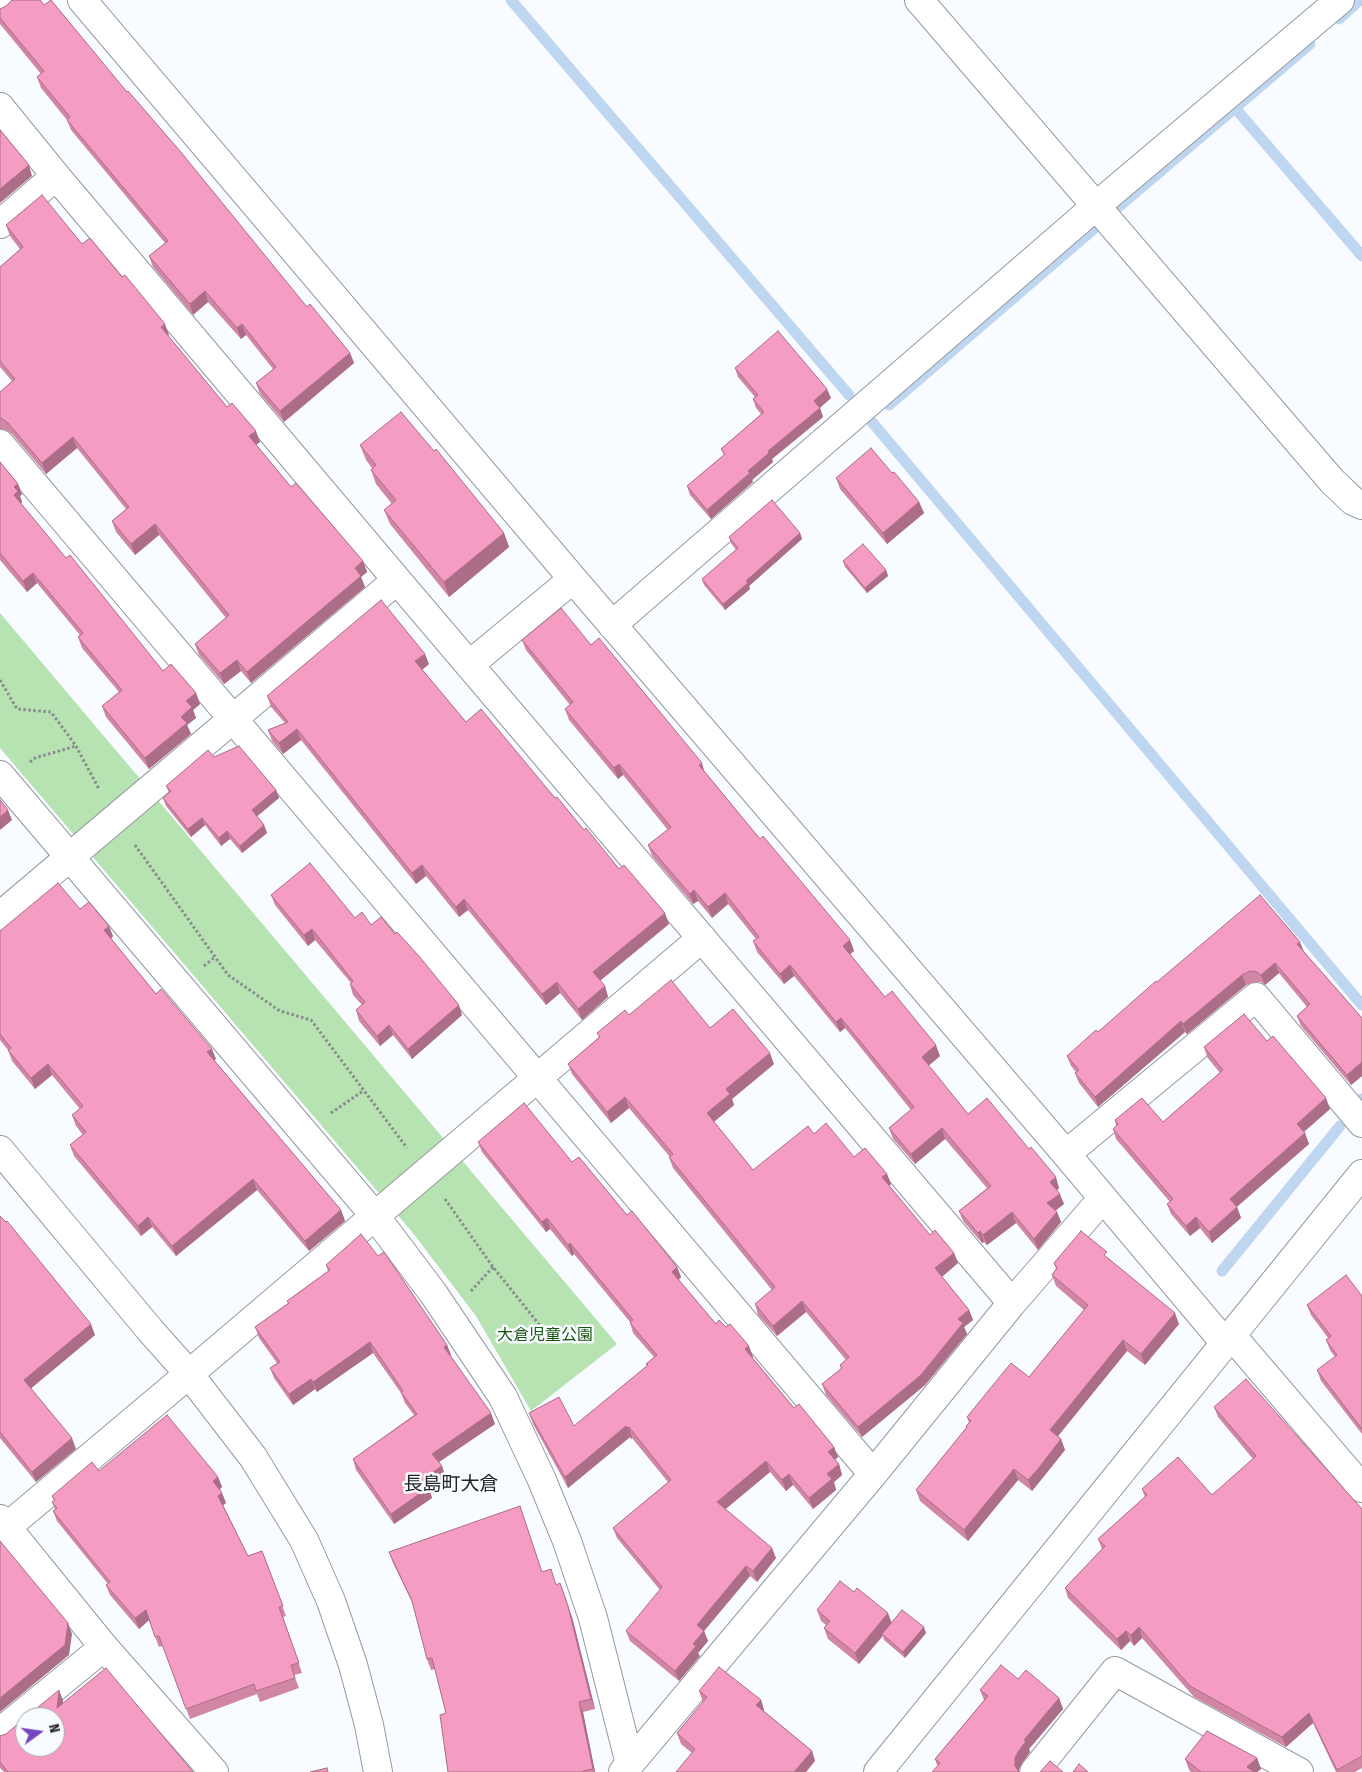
<!DOCTYPE html>
<html>
<head>
<meta charset="utf-8">
<style>
	body { margin:0 }
	#map { position:relative; width:1362px; height:1772px; overflow:hidden; background:#f8fbff; font-family:"Fira Sans Condensed",sans-serif }
	canvas { display:block }
	.north { position:absolute; left:15px; top:1707px; width:50px; height:50px; box-sizing:border-box; background:#f8fbff; border:1px solid #a3a5a8; border-radius:50%; rotate:76deg; font-size:14px; font-weight:700; line-height:20px; text-align:center; color:#232426 }
	.north::after { content:''; display:block; margin:auto; width:18px; height:22px; background:#7745bd; clip-path:polygon(50% 0,100% 100%,50% 72%,0 100%) }
</style>
</head>
<body>
<div id="map">
<canvas width="1362" height="1772"></canvas>
<div class="north">N</div>
</div>
<script>
const ctx = document.querySelector('canvas').getContext('2d');
ctx.lineJoin = 'round';
function paint(path, color) { ctx.fillStyle = color; ctx.fill(path, 'evenodd'); }
const shape = rows => new Path2D(rows.map(r => 'M' + r).join(''));
function strokePath(path, color, width, dash) { ctx.strokeStyle = color; ctx.lineWidth = width; ctx.lineCap = dash ? 'butt' : 'round'; ctx.setLineDash(dash || []); ctx.stroke(path); }
function label(font, color, halo, rows, align = 'center') {
  ctx.font = font + ' "Fira Sans Condensed","Noto Sans JP",sans-serif'; ctx.lineWidth = 5; ctx.setLineDash([]); ctx.textBaseline = 'middle'; ctx.strokeStyle = halo; ctx.fillStyle = color; for (const [text, x, y, turn = 0] of rows) {
    ctx.save(); ctx.translate(x, y); ctx.rotate((+turn || 0) * Math.PI / 180); ctx.textAlign = isNaN(turn) ? turn : align; if (halo) ctx.strokeText(text, 0, 0); ctx.fillText(text, 0, 0); ctx.restore();
  }
}
paint(shape([
	[0,613,617,1344,531,1411,476,1316,413,1233,0,748]
]), '#b7e2b1');
strokePath(shape([
	[511,0,849,395],
	[1339,19,1360,0],
	[1235,108,1362,256],
	[1116,209,1310,44],
	[889,405,1097,226],
	[872,422,1362,1005],
	[1361,1099,1362,1099],
	[1222,1271,1340,1126]
]), '#bfd6f1', 11);
const street = shape([
	[82,0,573,579,1066,1154,1225,1343],
	[919,0,1332,481,1353,501,1362,505],
	[0,5,6,0],
	[0,107,56,176,397,580,1012,1303],
	[0,224,56,176],
	[0,444,873,1474],
	[612,625,1096,206,1340,0],
	[469,665,573,579],
	[0,775,375,1216,433,1293,503,1397,541,1478,567,1541,593,1618,630,1764],
	[0,916,397,580],
	[1066,1154,1256,997,1362,1123],
	[1232,1336,1362,1488],
	[0,1519,104,1647,214,1772],
	[7,1527,189,1374,702,938],
	[0,1732,104,1647],
	[623,1772,873,1474,1012,1303,1103,1198],
	[878,1772,1362,1174],
	[1034,1772,1115,1671,1299,1772]
]);
const secondary = shape([
	[0,1150,150,1330,189,1374,253,1457,304,1540,331,1601,353,1665,369,1725,378,1772]
]);
strokePath(street, '#969a9e', 30);
strokePath(secondary, '#969a9e', 30);
strokePath(shape([
	[0,680,17,709,51,712,76,746,99,789],
	[30,762,35,758,76,746],
	[135,845,228,975,280,1011,311,1020,407,1148],
	[204,966,215,957],
	[331,1113,363,1091],
	[445,1199,493,1267,550,1338],
	[471,1291,493,1267]
]), '#898b8e', 3, [2.5, 2.5]);
strokePath(street, '#fff', 28);
strokePath(secondary, '#fff', 28);
paint(shape([
	[6,6,127,92,307,307,350,353,354,363,284,422,260,394,256,383,273,369,246,335,241,339,208,302,193,315,153,267,149,256,165,243,71,130,67,120,41,88,37,77,41,74,0,24,0,9],
	[6,225,82,244,169,335,168,336,227,407,260,442,256,445,291,487,363,561,367,572,361,577,365,587,251,683,241,671,224,684,199,655,195,644,226,618,159,535,135,555,116,532,112,521,126,509,77,448,46,474,12,434,6,430,0,429,0,392,12,381,0,367,0,267,20,249,10,236],
	[735,368,831,398,820,408,823,417,772,459,773,462,752,480,753,482,711,519,690,495,687,486,724,455,721,449,761,414,756,408,753,399,755,397,738,377],
	[360,445,434,451,504,533,509,547,449,597,390,524,384,510,392,504,376,484,371,470,372,468,366,460],
	[0,462,18,484,22,494,20,496,22,502,21,504,66,558,163,671,196,693,200,704,193,710,196,718,187,725,191,734,149,769,106,717,102,706,119,692,82,648,78,637,80,635,37,583,27,592,0,560],
	[892,473,919,502,924,513,887,544,840,489,836,478],
	[800,533,802,539,749,586,750,589,725,610,704,585,702,579,736,550,731,543,729,537],
	[843,561,886,570,888,576,867,593,845,567],
	[522,640,591,645,705,772,760,839,850,940,854,951,850,954,885,997,940,1056,928,1066,968,1114,1059,1188,1057,1190,1064,1204,1056,1210,1061,1222,1038,1250,1016,1223,987,1245,984,1242,982,1243,963,1221,959,1211,987,1188,945,1139,915,1164,893,1139,889,1128,911,1110,845,1028,840,1032,794,976,784,984,757,952,753,941,756,939,728,904,712,918,698,901,693,904,652,856,648,845,668,830,623,775,618,779,569,720,565,709,570,705,526,650],
	[429,664,422,670,466,722,555,798,669,924,600,981,605,986,608,997,582,1020,560,993,546,1005,468,910,459,917,426,876,416,884,301,740,283,754,272,741,268,730,285,723,271,707,267,696],
	[214,757,276,790,279,798,257,816,264,825,267,833,242,853,230,839,221,846,205,825,191,837,166,806,163,798,169,793,166,786],
	[271,895,355,918,371,925,462,1015,412,1059,393,1035,380,1046,359,1021,356,1010,362,1005,353,995,350,984,351,983,315,940,308,946,275,905],
	[80,909,113,936,111,939,156,994,216,1059,214,1060,341,1210,345,1221,309,1251,257,1190,176,1256,152,1227,141,1236,74,1156,70,1145,83,1135,76,1126,72,1115,80,1109,52,1075,35,1089,12,1061,8,1050,0,1040,0,931],
	[1304,952,1362,1018,1362,1076,1351,1085,1301,1026,1297,1016,1307,1007,1279,973,1265,985,1261,982,1254,982,1246,985,1187,1034,1185,1032,1098,1107,1079,1083,1075,1073,1076,1072,1071,1066,1067,1056,1098,1032,1157,982],
	[629,1015,710,1028,774,1064,732,1099,734,1105,714,1122,753,1170,814,1134,854,1157,887,1174,891,1184,889,1186,930,1235,954,1253,958,1263,942,1277,969,1310,973,1320,964,1327,967,1334,925,1385,862,1437,826,1395,822,1384,841,1369,840,1365,846,1360,806,1312,777,1336,758,1315,755,1304,772,1290,673,1168,669,1157,670,1157,629,1108,611,1123,572,1074,568,1064,599,1037,597,1033],
	[1267,1041,1330,1109,1304,1132,1309,1144,1237,1207,1241,1218,1212,1243,1200,1228,1190,1236,1171,1214,1167,1204,1170,1202,1116,1139,1113,1129,1116,1126,1115,1120,1163,1122,1220,1073,1207,1057,1204,1047],
	[478,1142,572,1162,627,1215,677,1267,681,1277,679,1280,716,1324,726,1327,753,1357,752,1357,794,1408,834,1447,838,1457,835,1460,839,1464,842,1475,834,1482,836,1490,813,1509,793,1485,786,1491,770,1472,725,1509,776,1558,757,1582,750,1576,704,1631,708,1641,698,1653,700,1656,679,1681,630,1641,626,1631,660,1590,617,1538,613,1528,668,1482,632,1438,631,1439,630,1437,568,1488,533,1424,529,1413,574,1426,647,1366,646,1364,654,1357,633,1333,630,1322,574,1254,572,1256,550,1229,546,1232,482,1152],
	[0,1216,95,1335,31,1388,76,1449,36,1482,0,1438],
	[1109,1259,1179,1324,1145,1365,1127,1351,1058,1436,1061,1439,1065,1450,1041,1480,1032,1491,1018,1480,968,1541,920,1501,916,1490,966,1428,966,1426,969,1423,967,1417,1029,1377,1084,1310,1056,1286,1052,1275,1056,1269,1054,1263],
	[326,1265,447,1345,451,1355,451,1356,495,1424,439,1462,442,1466,445,1476,429,1488,432,1498,394,1524,356,1470,353,1459,414,1415,405,1403,401,1393,373,1353,317,1392,315,1389,293,1405,274,1378,270,1368,277,1363,259,1338,255,1327,288,1303,287,1301,328,1271],
	[1362,1296,1362,1434,1321,1381,1317,1370,1335,1357,1330,1350,1326,1340,1328,1338,1311,1315,1307,1305],
	[1214,1407,1362,1509,1362,1768,1355,1772,1336,1772,1313,1723,1286,1747,1194,1697,1142,1638,1134,1646,1130,1641,1121,1650,1068,1598,1065,1588,1102,1549,1098,1539,1145,1497,1142,1489,1212,1495,1253,1459,1218,1417],
	[99,1471,218,1477,222,1487,220,1489,226,1503,223,1505,248,1556,262,1551,286,1616,283,1617,302,1673,294,1675,299,1688,260,1702,257,1694,190,1719,163,1646,159,1647,149,1620,139,1629,110,1595,106,1585,108,1584,57,1521,53,1511,55,1509,52,1502,54,1501,52,1496],
	[389,1552,543,1572,556,1585,572,1617,595,1709,583,1712,595,1772,448,1772,446,1713,435,1669,431,1670,427,1659,414,1606,393,1563],
	[817,1610,926,1633,905,1658,884,1640,883,1636,859,1664,828,1639,824,1628,826,1625,821,1621],
	[1018,1679,1059,1698,1063,1709,1029,1749,1030,1752,1022,1763,1019,1769,1019,1771,937,1765,935,1759,984,1700,980,1690],
	[699,1691,761,1700,764,1710,764,1711,812,1751,815,1761,692,1753,681,1744,677,1733,703,1702],
	[63,1700,63,1703,193,1772,4,1772,0,1768,0,1736,6,1734],
	[1257,1758,1261,1769,1257,1772,1191,1772,1189,1770,1185,1759]
]), '#d286a6');
paint(shape([
	[29,165,32,176,0,203,0,189],
	[205,291,208,302,193,315,190,304],
	[165,324,169,335,165,338,161,327],
	[242,324,246,335,241,339,237,328],
	[350,353,354,363,284,422,280,411],
	[827,389,831,398,817,410,814,401],
	[820,408,823,417,772,459,773,462,752,480,753,482,711,519,707,510,748,471,768,451],
	[256,431,260,442,253,447,249,436],
	[73,437,77,448,46,474,42,463],
	[18,484,22,494,20,496,22,502,18,506,14,495,14,487],
	[919,502,924,513,887,544,883,533],
	[155,524,159,535,135,555,131,544],
	[504,533,509,547,449,597,444,582],
	[800,533,802,539,749,586,750,589,725,610,723,604,746,581],
	[363,561,367,572,361,577,365,587,251,683,247,672,355,568],
	[886,570,888,576,867,593,865,588],
	[33,573,37,583,27,592,23,581],
	[425,654,429,664,419,672,415,661],
	[237,660,241,671,224,684,220,673],
	[196,693,200,704,193,710,196,718,187,725,191,734,149,769,145,758,181,717,186,701],
	[297,729,301,740,283,754,279,743],
	[702,763,705,774,699,765],
	[619,764,623,775,618,779,614,768],
	[276,790,279,798,255,818,252,810],
	[8,810,12,820,0,830,0,817],
	[202,818,205,825,191,837,188,829],
	[264,825,267,833,242,853,240,846],
	[227,831,230,839,221,846,219,838],
	[422,865,426,876,416,884,412,873],
	[694,890,698,901,693,904,690,894],
	[725,893,728,904,712,918,708,907],
	[464,899,468,910,459,917,456,907],
	[665,913,669,924,597,983,593,972],
	[109,926,113,936,108,941,104,930],
	[312,929,315,940,308,946,304,935],
	[850,940,854,951,847,957,843,946],
	[1300,942,1304,952,1297,944],
	[1275,963,1279,973,1265,985,1261,975],
	[790,965,794,976,784,984,780,974],
	[1242,975,1246,985,1187,1034,1183,1024],
	[557,982,560,993,546,1005,542,994],
	[605,986,608,997,582,1020,578,1009],
	[459,1005,462,1015,412,1059,408,1049],
	[841,1018,845,1028,840,1032,836,1022],
	[1181,1021,1185,1032,1098,1107,1095,1097],
	[389,1025,393,1035,380,1046,377,1036],
	[936,1045,940,1056,926,1068,922,1057],
	[212,1049,216,1059,211,1063,207,1052],
	[770,1053,774,1064,732,1099,734,1105,711,1124,707,1113,726,1089],
	[1362,1062,1362,1076,1351,1085,1347,1075],
	[48,1064,52,1075,35,1089,31,1078],
	[625,1097,629,1108,611,1123,607,1112],
	[1326,1098,1330,1109,1301,1134,1297,1124],
	[942,1128,945,1139,915,1164,911,1154],
	[1305,1133,1309,1144,1234,1209,1230,1199],
	[887,1174,891,1184,886,1188,882,1177],
	[1056,1177,1059,1188,1054,1193,1050,1182],
	[253,1179,257,1190,176,1256,172,1246],
	[1060,1194,1064,1204,1051,1214,1047,1203],
	[1237,1207,1241,1218,1212,1243,1209,1232],
	[341,1210,345,1221,309,1251,305,1241],
	[1012,1212,1016,1223,987,1245,983,1235],
	[1057,1212,1061,1222,1038,1250,1034,1239],
	[148,1217,152,1227,141,1236,138,1226],
	[1196,1217,1200,1228,1190,1236,1186,1226],
	[547,1218,550,1229,546,1232,542,1222],
	[980,1231,984,1242,982,1243,978,1233],
	[570,1243,574,1254,572,1256,568,1245],
	[954,1253,958,1263,939,1279,935,1268],
	[677,1267,681,1277,676,1282,672,1272],
	[802,1301,806,1312,777,1336,773,1326],
	[969,1310,973,1320,964,1327,967,1334,925,1385,862,1437,858,1427,958,1319],
	[1175,1313,1179,1324,1145,1365,1141,1354],
	[91,1324,95,1335,28,1391,24,1380],
	[1123,1340,1127,1351,1054,1441,1050,1430],
	[370,1342,373,1353,317,1392,313,1382],
	[447,1345,451,1355,448,1358,444,1347],
	[749,1346,753,1357,749,1360,745,1349],
	[311,1379,315,1389,293,1405,289,1394],
	[491,1413,495,1424,436,1464,432,1454],
	[626,1426,630,1437,568,1488,565,1477],
	[629,1427,632,1438,631,1439,627,1428],
	[72,1438,76,1449,36,1482,32,1472],
	[1061,1439,1065,1450,1032,1491,1028,1480],
	[834,1447,838,1457,832,1462,828,1452],
	[766,1461,770,1472,721,1513,717,1502],
	[839,1464,842,1475,834,1482,836,1490,813,1509,809,1498,827,1474],
	[442,1466,445,1476,429,1488,432,1498,394,1524,391,1514,423,1479],
	[1014,1469,1018,1480,968,1541,964,1530],
	[789,1474,793,1485,786,1491,782,1480],
	[218,1477,222,1487,217,1492,213,1481],
	[222,1493,226,1503,222,1506,218,1496],
	[772,1548,776,1558,757,1582,753,1571],
	[746,1566,750,1576,704,1631,708,1641,698,1653,700,1656,679,1681,675,1671,693,1644,697,1625],
	[560,1583,572,1617,595,1709,591,1699],
	[146,1610,149,1620,139,1629,135,1618],
	[888,1613,892,1624,859,1664,855,1653],
	[68,1623,72,1634,69,1655,0,1712,0,1698],
	[924,1627,926,1633,905,1658,903,1652],
	[1139,1627,1142,1638,1134,1646,1131,1635],
	[1126,1631,1130,1641,1121,1650,1117,1639],
	[59,1690,63,1700,61,1719,57,1708],
	[1059,1698,1063,1709,1029,1749,1030,1752,1022,1763,1019,1769,1019,1772,1015,1766,1015,1758,1024,1740],
	[761,1700,764,1710,760,1715,756,1705],
	[579,1702,583,1712,595,1772,594,1772,593,1769],
	[1309,1713,1313,1723,1286,1747,1282,1737],
	[812,1751,815,1761,806,1772,794,1772],
	[1257,1758,1261,1769,1257,1772,1249,1772,1247,1767]
]), '#ab6d87');
const building = shape([
	[12,0,40,0,44,5,51,0,127,92,128,91,180,151,307,307,310,304,350,353,280,411,256,383,276,367,242,324,237,328,205,291,190,304,149,256,168,241,67,120,70,117,37,77,44,71,0,18,0,9,6,6,12,0],
	[0,130,29,165,0,189,0,130],
	[42,195,82,244,90,238,122,277,125,275,165,324,161,327,227,407,232,403,256,431,249,436,291,487,296,483,363,561,355,568,361,576,247,672,237,660,220,673,195,644,229,615,155,524,131,544,112,521,129,507,73,437,42,463,8,423,2,419,0,418,0,392,15,379,0,361,0,267,23,247,6,225,42,195],
	[778,331,827,389,814,401,820,408,768,451,769,453,748,471,750,473,707,510,687,486,725,454,721,449,764,412,753,399,758,395,735,368,778,331],
	[401,412,434,451,436,449,504,533,444,582,384,510,396,500,371,470,376,465,360,445,401,412],
	[871,448,892,473,894,472,919,502,883,533,836,478,871,448],
	[0,462,18,484,14,487,18,491,14,495,66,558,70,555,163,671,171,664,196,693,186,701,192,707,181,717,187,723,145,758,102,706,122,690,78,637,83,633,33,573,23,581,0,553,0,462],
	[772,500,800,533,746,581,748,583,723,604,702,579,738,548,729,537,772,500],
	[863,544,886,570,865,588,843,561,863,544],
	[381,600,425,654,415,661,466,722,481,709,555,798,557,797,584,830,586,828,619,869,624,865,665,913,593,972,605,986,578,1009,557,982,542,994,464,899,456,907,422,865,412,873,297,729,279,743,268,730,288,722,267,696,381,600],
	[561,608,591,645,599,638,702,763,699,765,760,839,763,836,850,940,843,946,885,997,892,991,936,1045,922,1057,968,1114,987,1098,1029,1149,1031,1147,1056,1177,1050,1182,1060,1194,1047,1203,1057,1212,1034,1239,1012,1212,983,1235,980,1231,978,1233,959,1211,991,1186,942,1128,911,1154,889,1128,914,1107,841,1018,836,1022,790,965,780,974,753,941,759,937,725,893,708,907,694,890,690,894,648,845,671,827,619,764,614,768,565,709,573,702,522,640,561,608],
	[239,746,276,790,252,810,264,825,240,846,227,831,219,838,202,818,188,829,163,798,171,791,166,786,208,750,214,757,239,746],
	[0,800,8,810,0,817,0,800],
	[310,863,355,918,362,912,371,925,381,917,395,934,397,932,418,955,459,1005,408,1049,389,1025,377,1036,356,1010,365,1002,350,984,353,981,312,929,304,935,271,895,310,863],
	[58,883,80,909,89,902,109,926,104,930,156,994,161,989,212,1049,207,1052,341,1210,305,1241,253,1179,172,1246,148,1217,138,1226,70,1145,86,1132,72,1115,83,1106,48,1064,31,1078,8,1050,11,1048,0,1034,0,931,58,883],
	[1260,895,1300,942,1297,944,1362,1018,1362,1062,1347,1075,1297,1016,1310,1004,1275,963,1261,975,1257,972,1250,971,1242,975,1183,1024,1181,1021,1095,1097,1075,1073,1079,1070,1067,1056,1096,1030,1098,1032,1156,981,1157,982,1260,895],
	[671,980,710,1028,733,1009,770,1053,726,1089,730,1094,707,1113,753,1170,808,1126,814,1134,826,1123,854,1157,865,1148,887,1174,882,1177,930,1235,935,1230,954,1253,935,1268,969,1310,958,1319,963,1323,921,1375,858,1427,822,1384,842,1368,840,1365,849,1357,802,1301,773,1326,755,1304,775,1287,669,1157,673,1154,625,1097,607,1112,568,1064,600,1037,597,1033,625,1010,629,1015,671,980],
	[1244,1014,1267,1041,1273,1036,1326,1098,1297,1124,1305,1133,1230,1199,1237,1207,1209,1232,1196,1217,1186,1226,1167,1204,1173,1199,1113,1129,1118,1124,1115,1120,1142,1098,1163,1122,1223,1070,1204,1047,1244,1014],
	[524,1103,572,1162,579,1157,627,1215,632,1211,677,1267,672,1272,716,1324,719,1320,726,1327,730,1324,749,1346,745,1349,794,1408,799,1404,834,1447,828,1452,839,1464,827,1474,832,1479,809,1498,789,1474,782,1480,766,1461,717,1502,772,1548,753,1571,746,1566,697,1625,704,1631,693,1644,696,1646,675,1671,626,1631,662,1587,613,1528,671,1480,629,1427,627,1428,626,1426,565,1477,529,1413,559,1397,574,1426,648,1365,646,1364,657,1355,630,1323,633,1320,570,1243,568,1245,547,1218,542,1222,478,1142,524,1103],
	[0,1216,6,1222,7,1221,91,1324,24,1380,72,1438,32,1472,0,1432,0,1216],
	[1081,1231,1107,1252,1104,1255,1175,1313,1141,1354,1123,1340,1050,1430,1061,1439,1038,1469,1028,1480,1014,1469,964,1530,916,1490,967,1427,966,1426,971,1421,967,1417,1011,1363,1029,1377,1088,1305,1052,1275,1057,1268,1054,1263,1081,1231],
	[361,1234,378,1256,384,1252,447,1345,444,1347,491,1413,432,1454,442,1466,423,1479,429,1487,391,1514,353,1459,417,1414,401,1392,403,1391,370,1342,313,1382,311,1379,289,1394,270,1368,280,1362,255,1327,289,1303,287,1301,330,1270,326,1265,361,1234],
	[1346,1275,1362,1296,1362,1429,1317,1370,1337,1355,1326,1340,1331,1336,1307,1305,1346,1275],
	[1246,1379,1362,1509,1362,1756,1337,1770,1309,1713,1282,1737,1190,1686,1139,1627,1131,1635,1126,1631,1117,1639,1065,1588,1105,1546,1098,1539,1147,1495,1142,1489,1178,1457,1212,1495,1256,1456,1214,1407,1246,1379],
	[167,1415,218,1477,213,1481,222,1493,218,1496,248,1556,262,1551,283,1606,279,1607,299,1663,291,1665,295,1678,256,1691,254,1684,186,1709,159,1636,155,1637,146,1610,135,1618,106,1585,110,1582,53,1511,57,1508,52,1502,55,1500,52,1496,92,1462,99,1471,167,1415],
	[520,1506,542,1572,551,1569,556,1585,560,1583,568,1606,591,1699,579,1702,593,1769,583,1771,583,1772,448,1772,440,1715,446,1713,432,1658,427,1659,412,1601,389,1552,520,1506],
	[0,1541,68,1623,65,1645,0,1698,0,1541],
	[840,1581,854,1592,857,1588,888,1613,855,1653,824,1628,830,1621,817,1610,840,1581],
	[902,1610,924,1627,903,1652,882,1634,902,1610],
	[1001,1665,1018,1679,1026,1670,1059,1698,1024,1740,1026,1741,1018,1752,1015,1758,1015,1766,1019,1772,932,1772,940,1763,935,1759,988,1696,980,1690,1001,1665],
	[719,1667,761,1700,756,1705,812,1751,794,1772,676,1772,695,1749,677,1733,707,1697,699,1691,719,1667],
	[106,1668,193,1772,8,1772,0,1762,0,1736,6,1734,25,1718,25,1747,55,1747,55,1717,26,1717,59,1690,57,1708,106,1668],
	[1207,1731,1257,1758,1247,1767,1254,1772,1201,1772,1185,1759,1207,1731],
	[1050,1761,1063,1772,1040,1772,1050,1761],
	[1079,1764,1088,1772,1073,1772,1079,1764],
	[327,1768,328,1772,310,1772,327,1768]
]);
paint(building, '#f49cc1');
strokePath(building, '#ab6d87', 1);
label('16px', '#1b5612', '#f8fbff', [
	["大倉児童公園",545,1336]
]);
label('19px', '#232426', '#f8fbff', [
	["長島町大倉",451,1485]
]);
</script>
</body>
</html>
